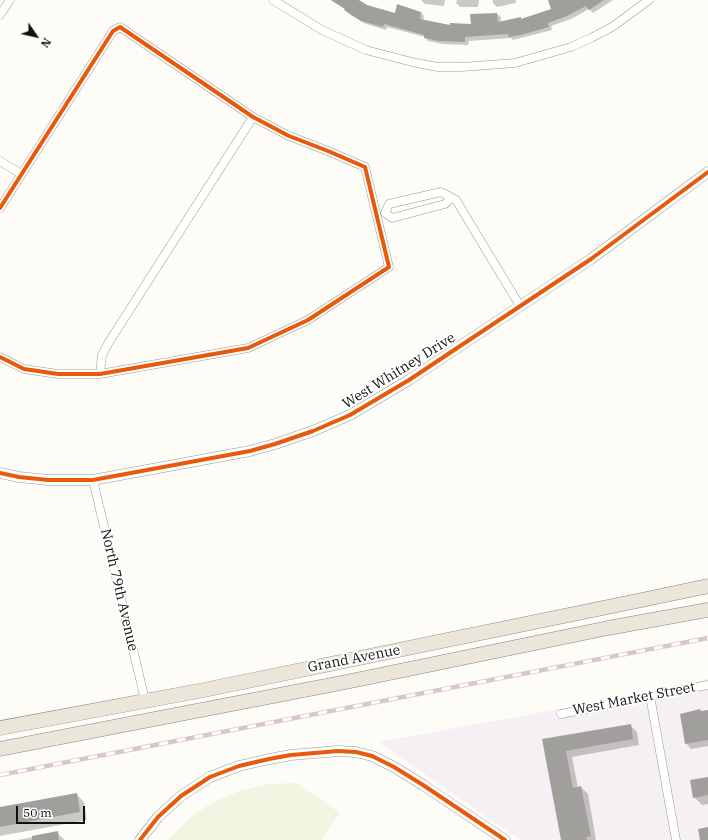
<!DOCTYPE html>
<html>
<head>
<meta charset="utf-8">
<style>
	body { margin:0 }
	#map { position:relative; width:708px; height:840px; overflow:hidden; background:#fdfcf7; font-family:"IBM Plex Serif",serif }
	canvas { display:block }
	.north { position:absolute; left:16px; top:16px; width:40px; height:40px; -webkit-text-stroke:3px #fff; paint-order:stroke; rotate:124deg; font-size:11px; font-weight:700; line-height:16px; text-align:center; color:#111 }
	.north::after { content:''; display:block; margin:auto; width:14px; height:18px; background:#111; clip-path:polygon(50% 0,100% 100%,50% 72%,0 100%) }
	.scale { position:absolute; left:16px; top:806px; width:69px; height:18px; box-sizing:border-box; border:2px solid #111; border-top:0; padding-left:5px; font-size:12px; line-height:14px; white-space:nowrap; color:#111; -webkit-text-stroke:3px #fff; paint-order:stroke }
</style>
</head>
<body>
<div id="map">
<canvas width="708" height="840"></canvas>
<div class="north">N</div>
<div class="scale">50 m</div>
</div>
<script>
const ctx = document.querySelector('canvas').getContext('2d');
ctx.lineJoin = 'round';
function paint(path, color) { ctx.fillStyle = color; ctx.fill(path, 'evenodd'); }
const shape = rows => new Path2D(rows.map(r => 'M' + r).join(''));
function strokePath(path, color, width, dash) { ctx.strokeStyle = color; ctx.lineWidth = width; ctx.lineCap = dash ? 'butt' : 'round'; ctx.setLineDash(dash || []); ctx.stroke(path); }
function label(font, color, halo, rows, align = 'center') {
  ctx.font = font + ' "IBM Plex Serif",serif'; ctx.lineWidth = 4; ctx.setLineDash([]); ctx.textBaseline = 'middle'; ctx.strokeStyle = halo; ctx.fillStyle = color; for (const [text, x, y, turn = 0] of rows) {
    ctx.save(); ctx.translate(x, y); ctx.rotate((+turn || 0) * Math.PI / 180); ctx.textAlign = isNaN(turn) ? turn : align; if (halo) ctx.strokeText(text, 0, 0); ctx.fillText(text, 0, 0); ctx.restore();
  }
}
paint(shape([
	[708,679,708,840,520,840,381,744,384,741,560,709]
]), '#f5f0f3');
paint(shape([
	[297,783,340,813,321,840,168,840,192,816,205,807,218,800,237,792,256,787,269,784]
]), '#f0f6e1');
paint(shape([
	[331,0,357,0,367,6,395,14,421,12,424,16,423,21,451,26,472,25,497,14,501,17,501,22,521,19,552,10,549,0,613,0,593,13,589,9,571,19,551,26,552,30,513,40,511,38,469,41,468,45,443,44,428,41,425,37,387,27,386,30,366,24,349,14,346,10],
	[421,0,445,0,444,6,425,4],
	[457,0,479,0,478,7,460,7,456,3],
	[493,0,516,0,516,3,497,7,493,3],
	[708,711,708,746,691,749,686,743,701,712],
	[630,725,637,732,639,745,572,757,578,788,581,787,588,794,596,840,562,840,543,740],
	[708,778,708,804,702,805,694,797],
	[76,794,84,802,87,820,0,836,0,808],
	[57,833,65,840,17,840]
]), '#0003');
paint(shape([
	[331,0,359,0,367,5,395,13,397,4,421,12,420,19,450,25,450,23,471,24,470,14,497,13,498,22,521,17,521,19,551,9,548,0,604,0,589,10,586,6,567,16,548,23,549,27,521,35,509,37,508,34,465,37,465,42,439,41,424,38,424,35,384,24,383,27,361,21,344,10,345,9],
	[700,709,701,711,708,710,708,740,685,744,680,714],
	[631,724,633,739,566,751,573,788,581,786,591,836,586,837,587,840,561,840,542,739],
	[708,777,708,795,693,798,690,780],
	[77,793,80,812,0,827,0,807],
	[708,827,708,840,700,840,698,829],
	[58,831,59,840,32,840,32,836]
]), '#a19f9c');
const minor = shape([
	[273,0,322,30,366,50,416,63,438,67,462,67,515,63,571,47,591,38,612,27,649,0],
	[0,15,10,0],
	[0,161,21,174],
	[451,198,445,204,392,218,385,213,389,204,441,192,456,200,520,306],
	[0,208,113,31,120,27,253,117,289,136,328,151,365,167,389,267,308,320,248,348,100,374,58,374,24,369,0,357],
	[100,374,102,355,109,342,253,117],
	[93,480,145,700],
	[650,696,676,840],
	[561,714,708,685]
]);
const tertiary = shape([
	[0,473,19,477,48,480,93,480,250,451,275,444,313,431,350,415,409,380,591,259,708,172],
	[140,840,158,817,181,796,210,777,239,766,269,759,291,755,338,751,356,752,372,756,394,767,423,785,505,840]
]);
const trunk = shape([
	[0,728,204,690,632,602,708,586],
	[0,749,346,682,608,628,708,610]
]);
strokePath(minor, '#979795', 9);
strokePath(tertiary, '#979795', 11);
strokePath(trunk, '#858482', 15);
strokePath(minor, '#fffffe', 8);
strokePath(tertiary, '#fffffe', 10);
strokePath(trunk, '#ece5da', 14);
const rail = shape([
	[0,775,708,638]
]);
strokePath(rail, '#d9c6c7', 4.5);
strokePath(rail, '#fff', 3, [9]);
strokePath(shape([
	[0,208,113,31,120,27,253,117,289,136,328,151,365,167,389,267,308,320,248,348,100,374,58,374,24,369,0,357],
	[0,473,19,477,48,480,93,480,250,451,275,444,313,431,350,415,409,380,591,259,708,172],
	[140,840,158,817,181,796,210,777,239,766,269,759,291,755,338,751,356,752,372,756,394,767,423,785,505,840]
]), '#e8590c', 4);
label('14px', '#111', '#fff', [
	["West Whitney Drive",399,371,-32],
	["North 79th Avenue",119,590,77],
	["Grand Avenue",354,659,-11],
	["West Market Street",634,699,-11]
]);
</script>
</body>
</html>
